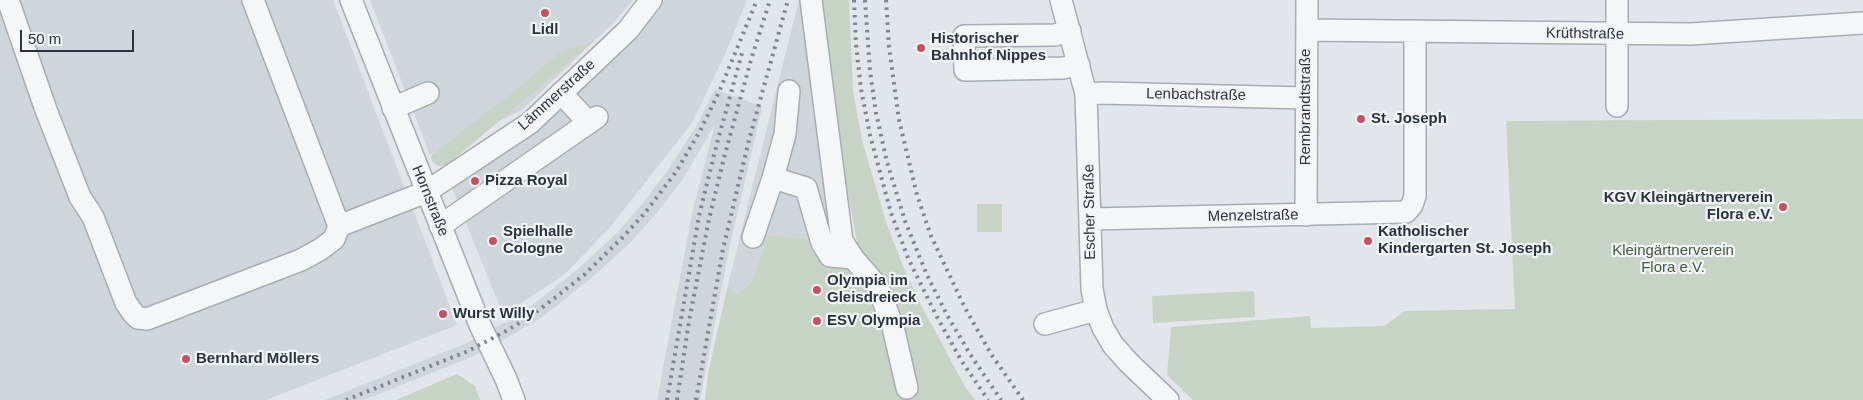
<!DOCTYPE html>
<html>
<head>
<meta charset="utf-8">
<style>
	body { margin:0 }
	#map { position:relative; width:1863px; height:400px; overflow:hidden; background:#e2e5e9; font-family:Helvetica,sans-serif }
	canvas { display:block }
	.scale { position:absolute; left:20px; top:30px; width:114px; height:22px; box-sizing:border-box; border:2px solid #2c3340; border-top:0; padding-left:6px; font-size:15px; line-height:18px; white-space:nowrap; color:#2c3340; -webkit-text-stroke:4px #f2f4f7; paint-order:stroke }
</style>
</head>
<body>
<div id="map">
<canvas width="1863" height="400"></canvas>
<div class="scale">50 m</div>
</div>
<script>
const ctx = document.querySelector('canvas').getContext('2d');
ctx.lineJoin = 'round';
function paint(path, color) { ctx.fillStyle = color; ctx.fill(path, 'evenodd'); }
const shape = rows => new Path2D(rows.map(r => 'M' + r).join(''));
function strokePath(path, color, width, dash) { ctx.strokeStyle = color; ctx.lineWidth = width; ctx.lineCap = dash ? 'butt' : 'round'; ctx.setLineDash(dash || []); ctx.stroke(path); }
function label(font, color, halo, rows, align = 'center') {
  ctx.font = font + ' Helvetica,sans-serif'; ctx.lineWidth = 4.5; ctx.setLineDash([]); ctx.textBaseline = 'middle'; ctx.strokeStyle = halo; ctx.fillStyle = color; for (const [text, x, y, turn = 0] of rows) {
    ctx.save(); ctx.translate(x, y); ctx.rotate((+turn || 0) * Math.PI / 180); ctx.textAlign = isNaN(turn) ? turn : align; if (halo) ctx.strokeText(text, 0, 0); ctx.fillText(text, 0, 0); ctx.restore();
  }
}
paint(shape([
	[0,0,333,0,457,325,266,400,0,400],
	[370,0,633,0,615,21,522,110,448,145,430,155],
	[664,0,747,0,726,52,692,123,611,226,564,275,515,307,500,307,452,188,522,138,633,37],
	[799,0,807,0,831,242,768,235,751,281,737,296,728,285],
	[715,89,762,107,728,254,700,400,657,400,692,214,715,124,683,179,656,214,630,243,589,280,545,315,512,335,469,358,364,400,325,400,467,343,506,322,535,303,579,268,617,233,643,203,670,167,697,125]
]), '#d0d4db');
paint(shape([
	[817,0,849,0,853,91,862,140,886,222,902,264,921,305,964,385,975,400,705,400,708,373,728,285,737,295,751,282,768,235,831,242,857,242,822,54],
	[594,41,447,165,438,166,432,161,431,156,433,154,514,92,560,52],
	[1863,119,1863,400,1193,400,1167,375,1171,327,1310,316,1311,328,1384,326,1405,311,1515,309,1506,121],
	[977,204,1002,204,1002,232,977,232],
	[1254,291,1255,317,1153,323,1152,296],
	[457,374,475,386,480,400,396,400]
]), '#c7d3c4');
const minor = shape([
	[8,0,46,110,80,197,93,217,126,303,133,313,138,318,147,319,301,260,321,249,334,239,339,226,253,0],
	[351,0,480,325,506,379,514,400],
	[811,0,842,241,853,258,878,287,893,327,907,388],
	[1061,0,1086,94,1092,289,1096,310,1103,328,1113,345,1129,363,1168,400],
	[1307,30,1691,34,1863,23],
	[1070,31,1055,35,964,36,965,70,1063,68,1079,65],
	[789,91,785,134,773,178,806,188,822,243,830,256,853,258],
	[561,93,589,123],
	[1086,94,1103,93,1305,98],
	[1617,106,1617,0],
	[393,108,428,93],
	[1306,215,1307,0],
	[1090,219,1406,212,1412,205,1415,196,1415,31],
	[339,226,426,192,530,123,628,30,651,0],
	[440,226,597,117],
	[753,237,773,178],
	[1045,324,1096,310]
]);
strokePath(minor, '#a8acb3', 24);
strokePath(minor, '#f5f6f8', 21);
strokePath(shape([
	[854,0,856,45,861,89,870,135,891,213,908,258,937,317,961,360,988,400],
	[865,0,870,71,876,113,887,162,905,221,927,275,947,315,970,354,1001,400],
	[886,0,889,47,899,120,917,195,931,236,965,308,991,354,1023,400],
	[346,400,468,351,508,330,539,310,584,275,623,237,644,214,676,172,700,131,719,92,757,0],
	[667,400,699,216,715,151,742,53],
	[677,400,689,321,709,219,725,154,751,60,770,0],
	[696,400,723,249,749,140,788,0]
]), '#7d8492', 4, [2.5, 5]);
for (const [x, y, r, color] of [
	[545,13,5,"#c45260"],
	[921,48,5,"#c45260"],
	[1361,119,5,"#c45260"],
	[475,181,5,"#c45260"],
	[1783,207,5,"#c45260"],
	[493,241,5,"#c45260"],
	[1368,241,5,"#c45260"],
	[817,290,5,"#c45260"],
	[443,314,5,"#c45260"],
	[817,321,5,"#c45260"],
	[186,359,5,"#c45260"]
]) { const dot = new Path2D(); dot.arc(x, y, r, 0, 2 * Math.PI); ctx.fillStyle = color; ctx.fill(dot); strokePath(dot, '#f2f4f7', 2); }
label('bold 15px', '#2c3340', '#f2f4f7', [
	["Lidl",545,30,"center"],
	["Historischer",931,39],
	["Bahnhof Nippes",931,56],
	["St. Joseph",1371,119],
	["Pizza Royal",485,181],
	["KGV Kleingärtnerverein",1773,198,"right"],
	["Flora e.V.",1773,215,"right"],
	["Spielhalle",503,232],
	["Cologne",503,249],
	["Katholischer",1378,232],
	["Kindergarten St. Joseph",1378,249],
	["Olympia im",827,281],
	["Gleisdreieck",827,298],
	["Wurst Willy",453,314],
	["ESV Olympia",827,321],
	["Bernhard Möllers",196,359]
], 'left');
label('15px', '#2c3340', '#f2f4f7', [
	["Krüthstraße",1585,34,1],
	["Lämmerstraße",557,95,-42],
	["Lenbachstraße",1196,95,1],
	["Rembrandtstraße",1306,107,-90],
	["Hornstraße",430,201,68],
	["Escher Straße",1090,212,-91],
	["Menzelstraße",1253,216,-1]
]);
label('15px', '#3f5b3a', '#f2f4f7', [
	["Kleingärtnerverein",1673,251],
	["Flora e.V.",1673,268]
]);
</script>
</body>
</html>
